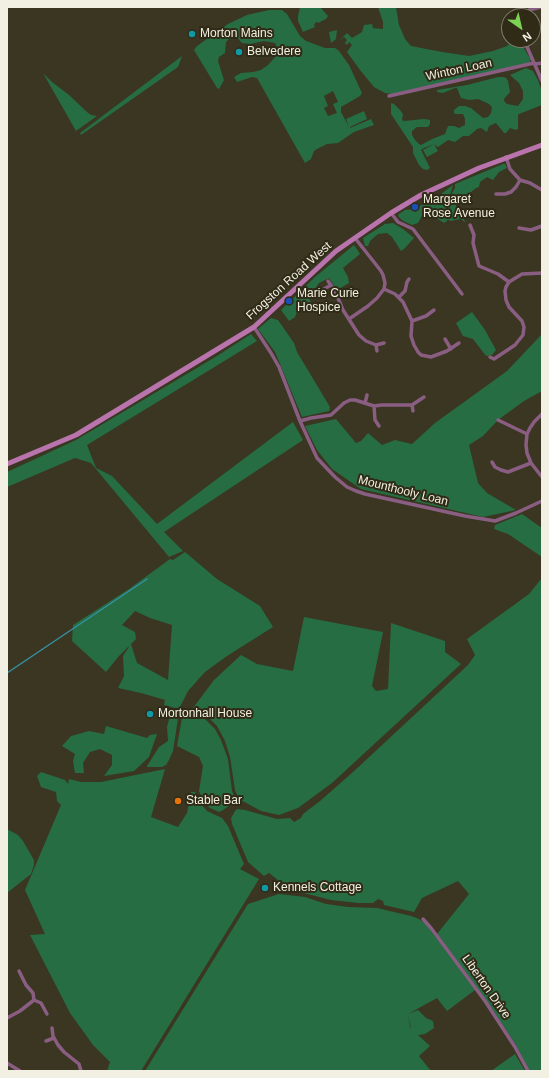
<!DOCTYPE html>
<html>
<head>
<meta charset="utf-8">
<style>
	body { margin:0 }
	#map { position:relative; width:549px; height:1078px; overflow:hidden; background:#3a3621; font-family:Helvetica,sans-serif }
	canvas { display:block }
	.frame { position:absolute; inset:0; border:8px solid #f2f0e3; pointer-events:none }
	.north { position:absolute; left:501px; top:8px; width:40px; height:40px; box-sizing:border-box; background:#2f2b17; border:1px solid #7d7a69; border-radius:50%; rotate:146deg; font-size:11px; font-weight:700; line-height:16px; text-align:center; color:#f2f0e3 }
	.north::after { content:''; display:block; margin:auto; width:14px; height:18px; background:#7dd154; clip-path:polygon(50% 0,100% 100%,50% 72%,0 100%) }
</style>
</head>
<body>
<div id="map">
<canvas width="549" height="1078"></canvas>
<div class="frame"></div>
<div class="north">N</div>
</div>
<script>
const ctx = document.querySelector('canvas').getContext('2d');
ctx.lineJoin = 'round';
function paint(path, color) { ctx.fillStyle = color; ctx.fill(path, 'evenodd'); }
const shape = rows => new Path2D(rows.map(r => 'M' + r).join(''));
function strokePath(path, color, width, dash) { ctx.strokeStyle = color; ctx.lineWidth = width; ctx.lineCap = dash ? 'butt' : 'round'; ctx.setLineDash(dash || []); ctx.stroke(path); }
function label(font, color, halo, rows, align = 'center') {
  ctx.font = font + ' Helvetica,sans-serif'; ctx.lineWidth = 4; ctx.setLineDash([]); ctx.textBaseline = 'middle'; ctx.strokeStyle = halo; ctx.fillStyle = color; for (const [text, x, y, turn = 0] of rows) {
    ctx.save(); ctx.translate(x, y); ctx.rotate((+turn || 0) * Math.PI / 180); ctx.textAlign = isNaN(turn) ? turn : align; if (halo) ctx.strokeText(text, 0, 0); ctx.fillText(text, 0, 0); ctx.restore();
  }
}
paint(shape([
	[300,7,320,7,328,16,326,19,318,23,317,22,316,22,314,25,315,27,303,32,298,21,298,16],
	[378,7,396,7,399,25,405,39,411,46,442,52,469,56,493,51,507,46,513,40,519,40,531,60,529,63,392,94,385,93,374,87,360,70,347,52,352,45,349,42,347,45,345,43,347,40,344,37,338,42,347,33,352,38,362,32,364,25,372,24,373,28,383,29,383,22],
	[269,10,282,10,287,14,300,36,306,41,325,48,335,48,339,51,349,65,362,93,360,96,341,107,341,112,349,127,346,119,364,111,367,119,350,127,350,128,371,119,374,125,354,132,338,143,327,144,317,149,314,151,311,159,305,163,257,78,252,77,237,82,234,77,241,73,253,72,261,70,268,65,276,56,287,51,277,47,275,43,264,41,250,44,242,43,237,37,229,39,226,42,225,53,219,57,218,61,224,80,219,89,217,88,194,50,197,46,228,24,247,15],
	[333,91,338,102,333,104,337,113,328,116,324,108,328,106,324,96],
	[337,30,336,39,331,43,329,32],
	[182,56,178,67,81,135,80,133],
	[526,68,533,71,538,80,542,92,542,105,519,114,518,115,518,129,516,130,510,128,506,133,504,133,496,123,489,126,487,132,481,128,477,129,469,136,463,136,455,142,448,140,438,147,434,144,438,151,427,157,423,150,434,144,424,148,421,150,430,168,427,170,423,169,419,165,413,153,413,147,391,114,391,103,394,104,400,110,403,114,402,120,404,121,424,119,430,120,430,124,428,127,417,127,412,131,412,135,415,140,419,144,421,145,432,139,445,134,448,126,454,126,459,128,465,125,465,119,463,114,455,114,454,113,454,110,459,106,465,106,471,108,483,118,488,117,491,113,492,107,489,104,478,99,469,100,461,98,457,88,455,88,443,93,437,92,437,90,467,85,498,77,504,77,506,78,508,81,510,92,504,99,504,101,507,104,518,106,523,99,523,91,519,83,510,75],
	[43,73,52,82,69,95,87,112,91,115,97,116,76,131],
	[503,164,505,164,507,168,499,172,493,180,487,177,480,182,479,187,476,188,460,201,458,205,455,199,457,198,457,197,454,198,452,193,455,188,455,184],
	[453,185,450,195,466,223,461,219,450,221,449,220,447,220,447,221,444,223,427,212,423,214,418,223,412,225,403,221,398,216,399,214,405,210,414,209,437,197],
	[393,223,403,229,414,238,405,248,401,251,392,237,387,233,378,234,370,241,368,246,365,246,363,238,385,224],
	[354,245,360,254,343,268,348,277,349,283,337,290,329,278,319,283,309,298,314,309,310,313,301,310,297,312,295,317,289,321,281,310,315,277],
	[472,312,485,330,496,350,492,355,486,356,473,339,463,336,456,323],
	[271,318,278,320,294,343,297,352,330,407,329,411,302,417,275,352,258,329],
	[251,334,257,341,87,445,96,468,112,476,157,524,293,422,303,440,164,532,183,551,169,557,91,463,75,458,7,487,7,472,76,440,217,356],
	[542,334,542,391,524,401,498,420,483,436,469,445,478,483,487,493,516,510,483,517,361,489,332,469,317,450,305,426,336,419,356,443,361,441,368,433,382,445,395,440,412,444,435,423,507,371],
	[522,514,542,528,542,557,508,534,494,529,495,525],
	[185,552,217,579,260,606,273,627,227,656,205,672,188,691,179,709,164,705,165,700,141,693,118,688,124,676,123,656,130,645,119,656,106,672,72,641,73,625,129,589,170,559,173,560],
	[135,611,150,618,172,625,168,680,137,663,131,644,136,639,135,632,122,625],
	[542,578,542,1071,529,1071,516,1045,488,1003,437,934,469,894,458,881,422,898,414,912,384,905,383,901,378,899,373,903,358,903,331,900,288,889,281,890,278,880,269,873,264,876,248,862,232,824,231,818,235,811,237,809,245,810,277,819,290,818,294,822,301,818,303,814,320,801,353,772,468,665,475,655,467,639,529,594],
	[304,617,383,632,372,686,376,691,388,689,391,623,445,641,445,652,461,664,332,783,298,808,279,815,261,811,239,799,235,790,230,757,225,741,217,726,208,717,193,708,214,680,241,655,257,664,293,671],
	[171,712,179,712,173,751,169,760,166,765,162,767,147,767,147,766,159,747,168,741,167,727],
	[183,712,195,714,205,719,215,729,221,740,228,759,232,791,236,801,223,810,219,812,210,808,204,802,199,791,203,766,199,757,177,746],
	[106,726,147,738,150,735,157,734,149,757,134,771,104,776,112,765,112,755,100,749,90,752,83,763,84,773,75,773,73,761,75,754,62,746,71,736,89,731,104,734],
	[165,769,151,817,178,827,187,813,191,792,195,792,200,803,207,811,222,818,228,826,244,864,240,869,259,879,141,1071,107,1071,110,1062,93,1045,70,1013,30,935,45,934,25,890,61,805,57,801,56,792,41,787,37,776,41,772,65,780,68,784,69,779,81,782,101,782],
	[7,829,18,835,23,841,34,860,34,865,31,874,7,893],
	[279,894,305,897,326,904,348,907,377,908,411,916,419,919,426,924,475,990,447,1011,437,998,408,1014,410,1027,411,1029,408,1014,418,1010,426,1018,433,1021,434,1028,425,1034,418,1035,430,1046,419,1056,431,1071,145,1071,248,904],
	[515,1054,525,1071,491,1071]
]), '#266d43');
strokePath(shape([
	[7,673,147,579]
]), '#3690a3', 1.5);
strokePath(shape([
	[524,16,529,10,541,7],
	[524,40,542,81],
	[535,64,542,63],
	[389,96,534,63],
	[506,157,510,169,520,180,530,183,542,190],
	[496,194,505,194,511,192,516,187,520,180],
	[391,213,398,222,413,229,462,294],
	[470,225,474,235,473,243,479,266,498,274,509,282],
	[519,228,531,230,542,226],
	[328,281,335,291,343,310,359,335,366,341,376,345,384,343],
	[324,289,331,285],
	[384,289,395,294,403,302,412,321,411,336,414,345,418,352,421,355,431,357,447,351,459,343],
	[399,297,405,291,407,282,409,279],
	[349,319,368,306,377,298,384,289,385,283,383,275,381,271,355,238],
	[412,321,426,316,434,310],
	[254,327,271,353,279,367,300,421,317,458,335,477,347,487,356,491,365,494,465,516,495,521,516,513,542,501],
	[445,339,451,349],
	[376,345,377,351],
	[490,357,494,359,515,345,523,335,524,327,522,321,509,307,506,300,505,291,506,287,509,282,522,274,542,273],
	[365,403,367,395],
	[412,405,413,411],
	[374,406,375,420,379,426],
	[542,414,534,422,530,428,527,434,526,445,527,453,531,463,542,477],
	[498,420,527,434],
	[300,421,311,418,331,415,344,403,350,400,355,400,374,406,382,405,412,405,424,397],
	[492,462,495,467,501,470,508,472,531,463],
	[423,919,431,928,485,1001,515,1047,528,1071],
	[19,971,26,985,33,993,34,1000,41,1003,47,1014],
	[7,1018,20,1011,34,1000],
	[52,1028,53,1036,58,1045,64,1052,79,1064,81,1071],
	[46,1041,54,1038],
	[7,1063,20,1071]
]), '#8a5e82', 3.5);
strokePath(shape([
	[7,464,76,435,254,327,336,251,391,213,421,195,479,168,542,145]
]), '#b973ad', 5);
for (const [x, y, r, color] of [
	[192,34,4,"#0f9aa8"],
	[239,52,4,"#0f9aa8"],
	[415,207,4,"#1a4fb4"],
	[289,301,4,"#1a4fb4"],
	[150,714,4,"#0f9aa8"],
	[178,801,4,"#e8710a"],
	[265,888,4,"#0f9aa8"]
]) { const dot = new Path2D(); dot.arc(x, y, r, 0, 2 * Math.PI); ctx.fillStyle = color; ctx.fill(dot); strokePath(dot, '#2f2b17', 1.5); }
label('12px', '#f2f0e3', '#2f2b17', [
	["Morton Mains",200,34],
	["Belvedere",247,52],
	["Margaret",423,200],
	["Rose Avenue",423,214],
	["Marie Curie",297,294],
	["Hospice",297,308],
	["Mortonhall House",158,714],
	["Stable Bar",186,801],
	["Kennels Cottage",273,888]
], 'left');
label('12px', '#f2f0e3', '#2f2b17', [
	["Winton Loan",459,70,-12],
	["Frogston Road West",289,281,-42],
	["Mounthooly Loan",403,491,14],
	["Liberton Drive",486,987,55]
]);
</script>
</body>
</html>
